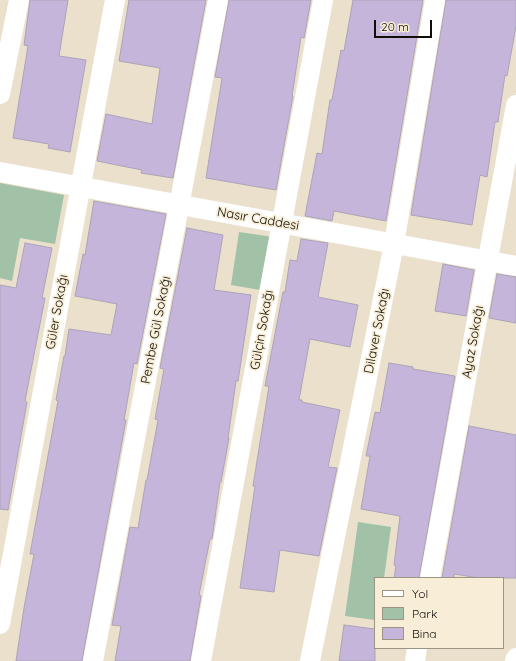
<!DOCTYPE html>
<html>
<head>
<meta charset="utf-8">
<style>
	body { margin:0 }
	#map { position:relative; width:516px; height:661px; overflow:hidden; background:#eae0cb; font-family:Quicksand,sans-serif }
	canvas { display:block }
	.legend { position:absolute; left:374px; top:577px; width:130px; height:72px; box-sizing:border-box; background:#f8eed8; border:1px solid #9c9484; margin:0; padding:5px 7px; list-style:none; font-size:12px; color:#110d07 }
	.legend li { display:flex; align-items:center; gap:8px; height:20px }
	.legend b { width:20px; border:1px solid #9c9484 }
	.scale { position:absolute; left:374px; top:20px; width:58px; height:18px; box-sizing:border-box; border:2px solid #110d07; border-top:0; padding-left:5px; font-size:12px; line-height:14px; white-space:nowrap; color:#110d07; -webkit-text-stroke:3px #f8eed8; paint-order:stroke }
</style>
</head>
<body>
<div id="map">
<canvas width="516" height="661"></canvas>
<ul class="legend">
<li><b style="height:5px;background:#fff"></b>Yol</li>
<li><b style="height:11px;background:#a1c2a6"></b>Park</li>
<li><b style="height:11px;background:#c6b5db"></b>Bina</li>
</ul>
<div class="scale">20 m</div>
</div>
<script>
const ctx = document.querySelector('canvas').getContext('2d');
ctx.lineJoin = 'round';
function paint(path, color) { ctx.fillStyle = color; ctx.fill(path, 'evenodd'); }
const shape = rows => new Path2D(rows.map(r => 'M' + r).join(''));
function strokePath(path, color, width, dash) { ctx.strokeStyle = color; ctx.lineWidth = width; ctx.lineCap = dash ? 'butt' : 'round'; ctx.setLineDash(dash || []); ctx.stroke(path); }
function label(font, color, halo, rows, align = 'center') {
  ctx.font = font + ' Quicksand,sans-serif'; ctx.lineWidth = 3.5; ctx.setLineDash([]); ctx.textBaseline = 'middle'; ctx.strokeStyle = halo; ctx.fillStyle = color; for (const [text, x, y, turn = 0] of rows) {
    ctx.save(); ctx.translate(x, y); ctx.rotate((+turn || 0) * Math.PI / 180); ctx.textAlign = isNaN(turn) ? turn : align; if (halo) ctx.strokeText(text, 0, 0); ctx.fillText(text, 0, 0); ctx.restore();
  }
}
paint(shape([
	[0,183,64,195,55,244,20,238,12,281,0,278],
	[239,232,280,238,272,292,231,285],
	[358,522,391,527,384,578,375,578,375,620,345,616]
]), '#a1c2a6');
const building = shape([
	[30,0,68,0,59,56,86,60,70,152,48,148,49,144,13,138,28,46,24,45,30,0],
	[129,0,206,0,173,178,141,173,142,170,97,161,106,114,152,124,160,68,119,61,129,0],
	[229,0,311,0,304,38,301,37,292,96,293,96,276,190,206,178,222,78,215,77,229,0],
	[353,0,423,0,386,221,334,211,332,221,305,216,317,153,322,154,330,100,332,100,341,50,344,51,353,0],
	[446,0,516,0,516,26,507,76,505,75,498,122,495,122,487,177,480,175,472,225,411,215,446,0],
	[94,201,166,214,137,364,134,363,124,420,126,420,82,661,16,661,24,608,34,554,30,554,58,401,56,400,64,356,65,356,69,329,111,335,117,304,75,296,83,254,85,255,94,201],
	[187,228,223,235,214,290,251,295,238,381,236,381,228,438,229,438,221,482,220,482,212,539,210,539,199,595,201,596,190,661,115,661,121,626,112,625,130,527,138,528,146,480,147,480,158,420,155,419,164,369,160,368,187,228],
	[301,239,328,243,318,297,358,305,350,347,310,339,299,400,302,400,302,402,340,410,328,467,337,468,319,556,280,550,274,592,240,588,255,486,253,486,269,386,265,386,283,292,285,292,290,260,297,261,301,239],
	[25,243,52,248,42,298,45,298,25,401,27,402,8,510,0,509,0,285,16,288,25,243],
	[443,264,474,270,466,316,435,311,443,264],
	[497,274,516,277,516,323,489,318,497,274],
	[389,363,413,367,413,369,455,376,419,578,394,578,396,566,394,565,400,516,361,509,370,456,366,456,375,412,380,413,389,363],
	[469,426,516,435,516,578,479,578,454,574,454,578,442,578,469,426],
	[344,625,375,629,375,661,339,661,344,625]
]);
paint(building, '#c6b5db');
strokePath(building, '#aba3b7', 1);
strokePath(shape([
	[0,94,19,0],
	[0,172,516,266],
	[430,578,516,105],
	[0,624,115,0],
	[93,661,218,0],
	[201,661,323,0],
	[310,661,394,244,435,0],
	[415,661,417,648],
	[515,661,516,658]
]), '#fff', 20);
label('13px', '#110d07', '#f8eed8', [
	["Nasır Caddesi",258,219,10],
	["Güler Sokağı",57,312,-80],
	["Pembe Gül Sokağı",156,330,-79],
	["Gülçin Sokağı",262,330,-80],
	["Dilaver Sokağı",377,331,-79],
	["Ayaz Sokağı",473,342,-80]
]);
</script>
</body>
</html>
